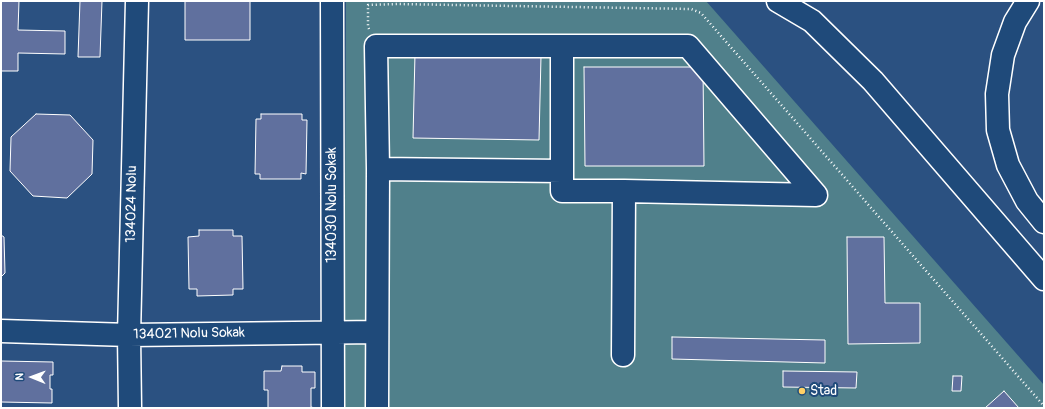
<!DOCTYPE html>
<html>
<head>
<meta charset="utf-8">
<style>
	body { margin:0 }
	#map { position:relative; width:1045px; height:409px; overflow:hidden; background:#2b5181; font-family:Pangolin,sans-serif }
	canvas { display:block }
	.frame { position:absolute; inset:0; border:2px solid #fff; pointer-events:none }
	.north { position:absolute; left:12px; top:357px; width:40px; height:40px; -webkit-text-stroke:3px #1f4a7a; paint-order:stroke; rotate:271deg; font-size:11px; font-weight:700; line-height:16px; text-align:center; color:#fff }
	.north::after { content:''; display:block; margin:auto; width:14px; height:18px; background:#fff; clip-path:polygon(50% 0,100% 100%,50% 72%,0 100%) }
</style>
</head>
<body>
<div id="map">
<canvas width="1045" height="409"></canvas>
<div class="frame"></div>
<div class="north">N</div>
</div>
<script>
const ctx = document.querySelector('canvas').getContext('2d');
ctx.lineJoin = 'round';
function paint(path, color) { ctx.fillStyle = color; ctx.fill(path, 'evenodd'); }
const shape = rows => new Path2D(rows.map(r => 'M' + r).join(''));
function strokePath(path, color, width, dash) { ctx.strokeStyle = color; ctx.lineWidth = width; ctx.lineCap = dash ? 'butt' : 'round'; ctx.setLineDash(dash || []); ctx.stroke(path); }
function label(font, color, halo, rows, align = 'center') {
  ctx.font = font + ' Pangolin,sans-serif'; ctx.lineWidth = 4; ctx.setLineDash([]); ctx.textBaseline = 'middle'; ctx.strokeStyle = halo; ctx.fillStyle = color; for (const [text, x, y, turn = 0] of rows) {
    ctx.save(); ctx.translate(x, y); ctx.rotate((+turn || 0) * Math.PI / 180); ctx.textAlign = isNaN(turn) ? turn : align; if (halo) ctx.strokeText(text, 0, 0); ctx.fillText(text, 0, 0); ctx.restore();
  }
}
paint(shape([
	[346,1,706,1,1044,385,1044,408,344,408]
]), '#50808b');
const building = shape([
	[1,1,19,1,18,30,65,31,65,54,18,53,18,71,1,71,1,1],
	[80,1,102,1,100,57,78,57,80,1],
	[185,1,250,1,250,40,185,40,185,1],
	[415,54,541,56,539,140,413,138,415,54],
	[584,67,703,67,704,166,585,166,584,67],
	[36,114,70,115,93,140,92,174,67,198,33,196,10,171,11,137,36,114],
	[261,114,302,114,302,120,307,120,306,174,301,173,301,179,260,179,260,174,255,174,256,119,261,119,261,114],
	[199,230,233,230,233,236,242,236,243,289,233,289,233,295,197,296,197,289,189,289,188,237,199,236,199,230],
	[1,235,4,237,5,273,1,277,1,235],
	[847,237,884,237,885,303,920,303,920,343,848,344,847,237],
	[672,337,825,340,825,363,672,359,672,337],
	[1,361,53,362,53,375,50,375,50,389,52,389,52,403,1,402,1,361],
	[282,366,302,366,302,372,315,372,315,388,311,388,311,407,315,408,263,408,268,408,268,390,264,390,264,371,281,371,282,366],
	[783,371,857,372,856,388,783,387,783,371],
	[953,376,962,376,961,391,952,391,953,376],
	[1004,391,1019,408,985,408,1004,391]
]);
paint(building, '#60709e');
strokePath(building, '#fff', 1);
const minor = shape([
	[332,1,333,408],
	[378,169,562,171,562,46],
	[562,171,562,191,624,191,623,355],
	[624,191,816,195],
	[1,331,129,335,377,332],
	[130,408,129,335,137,1],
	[377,408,378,169,376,46,688,46,816,195]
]);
const highway = shape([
	[778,1,812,21,873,81,1044,279],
	[1028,1,1015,22,1003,55,997,94,998,130,1008,165,1027,201,1044,222]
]);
strokePath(minor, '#fff', 25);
strokePath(highway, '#fff', 25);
strokePath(shape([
	[369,29,368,27,368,5,397,4,691,9,701,13,1044,406]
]), '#fff', 2.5, [1, 3]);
strokePath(minor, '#1f4a7a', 22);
strokePath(highway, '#1f4a7a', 22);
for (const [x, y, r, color] of [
	[802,391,4,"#ffd166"]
]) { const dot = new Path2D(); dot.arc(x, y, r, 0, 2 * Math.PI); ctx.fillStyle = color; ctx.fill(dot); strokePath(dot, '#1f4a7a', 1.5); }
label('14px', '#fff', '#1f4a7a', [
	["134024 Nolu",132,204,-89],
	["134030 Nolu Sokak",332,205,-90],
	["134021 Nolu Sokak",189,334,-1]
]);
label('14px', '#fff', '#1f4a7a', [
	["Stad",810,391]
], 'left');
</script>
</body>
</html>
